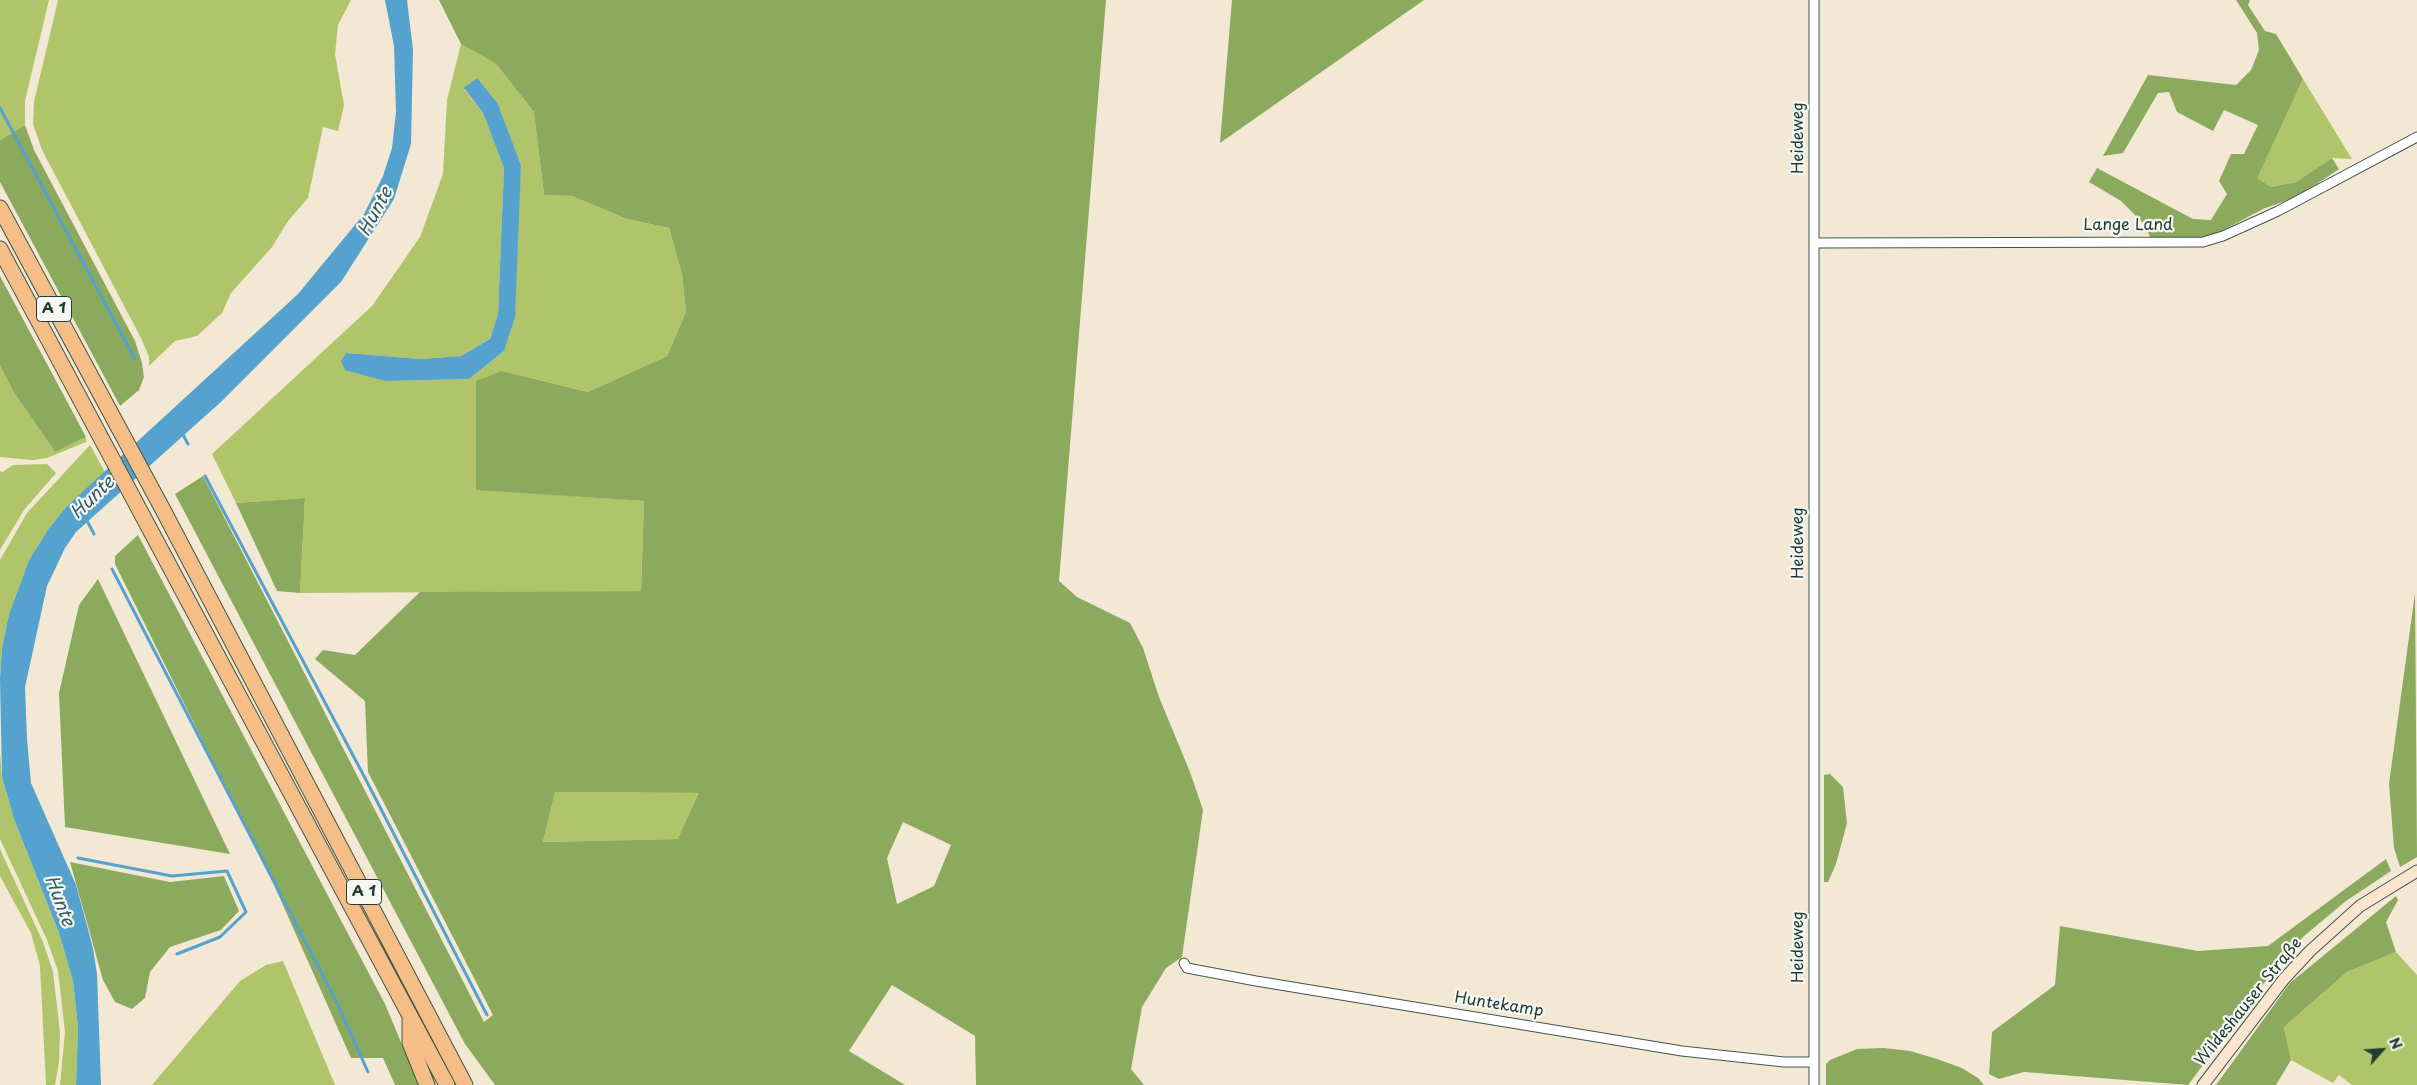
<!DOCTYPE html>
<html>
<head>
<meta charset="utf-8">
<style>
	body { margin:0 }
	#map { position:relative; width:2417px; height:1085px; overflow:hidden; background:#f2e8d4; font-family:"Playpen Sans",sans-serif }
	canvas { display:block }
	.north { position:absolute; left:2357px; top:1025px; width:50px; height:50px; -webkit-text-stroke:4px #f6f6f2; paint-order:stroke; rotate:64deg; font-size:14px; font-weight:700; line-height:20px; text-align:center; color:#1f3d34 }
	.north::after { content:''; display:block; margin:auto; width:18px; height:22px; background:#1f3d34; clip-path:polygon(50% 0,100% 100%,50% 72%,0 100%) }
</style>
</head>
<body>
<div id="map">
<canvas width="2417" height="1085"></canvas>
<div class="north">N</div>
</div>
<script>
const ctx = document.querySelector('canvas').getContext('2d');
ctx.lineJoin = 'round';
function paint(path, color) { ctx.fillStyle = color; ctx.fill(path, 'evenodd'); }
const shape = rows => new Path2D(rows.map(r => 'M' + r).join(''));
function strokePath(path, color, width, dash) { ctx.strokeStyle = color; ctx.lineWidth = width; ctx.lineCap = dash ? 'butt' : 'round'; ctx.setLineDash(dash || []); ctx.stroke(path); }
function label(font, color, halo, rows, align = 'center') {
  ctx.font = font + ' "Playpen Sans",sans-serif'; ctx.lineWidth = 4.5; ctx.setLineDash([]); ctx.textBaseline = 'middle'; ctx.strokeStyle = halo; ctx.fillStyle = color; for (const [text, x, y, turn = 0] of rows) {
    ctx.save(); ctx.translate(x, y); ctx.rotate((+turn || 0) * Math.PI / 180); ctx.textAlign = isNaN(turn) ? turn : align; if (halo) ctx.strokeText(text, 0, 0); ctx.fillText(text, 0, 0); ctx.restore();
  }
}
paint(shape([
	[0,0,49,0,25,101,25,125,0,140],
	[58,0,351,0,338,25,335,54,344,105,338,131,323,127,308,198,288,221,272,247,231,293,222,313,197,336,175,341,149,366,149,357,141,338,42,150,33,124,34,102],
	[461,44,496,64,534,112,544,195,572,196,627,219,669,228,682,274,686,312,667,356,588,392,502,371,476,489,644,501,641,591,300,593,305,498,236,503,212,454,372,306,420,237,443,174,447,100],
	[464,89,498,104,521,165,504,351,469,379,385,381,346,353,421,359,461,356,490,339,498,314,504,168,483,113],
	[2303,79,2352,159,2332,158,2296,182,2271,187,2256,178],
	[0,366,13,391,55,452,86,437,86,442,47,458,33,460,0,457],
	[90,445,105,472,67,506,49,528,29,560,9,614,2,648,0,679,0,560,27,513],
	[47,464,56,473,24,510,0,550,0,471,3,472,13,465],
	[0,753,2,777,14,819,59,933,73,981,78,1027,76,1085,60,1085,65,1032,58,971,47,940,0,839],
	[555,792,698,793,679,839,543,842],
	[0,849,43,942,53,972,60,1032,59,1062,55,1085,46,1085,40,966,31,933,0,876],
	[2396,952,2417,975,2417,1085,2352,1085,2339,1075,2333,1083,2291,1060,2284,1027,2347,972],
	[283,961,335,1085,152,1085,240,981,266,965]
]), '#b0c56a');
paint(shape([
	[439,0,1106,0,1059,581,1077,597,1130,623,1143,648,1159,697,1190,772,1203,810,1182,957,1166,968,1142,1007,1131,1069,1144,1085,976,1085,975,1036,892,985,849,1051,905,1085,495,1085,465,1044,175,494,203,476,484,1022,493,1015,368,772,365,701,315,659,323,650,355,655,420,592,641,591,644,501,476,490,476,381,502,371,588,392,667,356,686,312,682,274,669,228,627,219,572,196,544,195,534,112,496,64,461,44],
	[555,792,698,793,698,794,678,839,543,842],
	[903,822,951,845,934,886,897,904,887,858],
	[1232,0,1424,0,1220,143],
	[2236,0,2250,0,2248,5,2265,31,2276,34,2303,79,2257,178,2271,187,2296,182,2332,158,2339,169,2299,196,2263,209,2208,238,2151,239,2144,224,2121,201,2089,182,2097,168,2193,219,2211,220,2227,194,2219,181,2231,154,2244,154,2258,125,2224,110,2213,131,2177,112,2169,92,2158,93,2123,153,2103,156,2148,75,2236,85,2251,70,2259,50,2257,33],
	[25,125,34,150,135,341,142,363,144,377,139,390,120,406,0,182,0,140],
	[0,276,86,437,55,452,13,391,0,366],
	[305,498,300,593,277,591,236,503],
	[138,535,385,1004,419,1085,395,1085,383,1058,351,1058,274,885,115,564,115,556],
	[98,579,230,854,65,827,59,693,79,605],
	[2415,593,2417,857,2400,867,2394,848,2389,784],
	[1830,774,1843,787,1847,823,1836,864,1828,882,1824,882,1824,775],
	[2386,859,2391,871,2346,901,2304,936,2277,966,2188,1085,2024,1072,1999,1079,1989,1074,1992,1032,2055,985,2060,926,2198,951,2268,946],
	[70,862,170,882,224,876,239,911,221,930,170,947,150,972,145,998,132,1009,115,1002,103,980],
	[2396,896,2398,900,2386,922,2396,952,2347,972,2284,1027,2291,1060,2276,1085,2216,1085,2290,983],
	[1884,1048,1910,1051,1937,1059,1962,1068,1978,1078,1984,1085,1826,1085,1826,1064,1830,1060,1857,1049]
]), '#8caa5e');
paint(shape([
	[385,0,407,0,413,50,411,144,394,199,341,282,223,400,76,532,65,548,47,586,25,687,27,739,31,783,76,885,93,948,97,974,101,1085,76,1085,78,1027,73,981,59,933,14,819,2,777,0,679,2,648,9,614,29,560,49,528,67,506,298,294,364,214,383,176,392,148,396,112,394,46],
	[477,78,498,104,521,165,515,317,504,351,469,379,385,381,345,370,341,361,346,353,421,359,461,356,490,339,498,314,504,168,483,113,464,88]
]), '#55a2ce');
strokePath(shape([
	[0,108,135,359],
	[182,433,188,444],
	[205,476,365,778,487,1015],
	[86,519,94,534],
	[112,569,337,1003,368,1072],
	[78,858,172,876,227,871,246,912,220,937,177,954]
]), '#55a2ce', 3);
const street = shape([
	[1814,243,2203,242,2223,236,2278,211,2417,137],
	[1184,963,1187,968,1256,981,1682,1051,1784,1062,1814,1062],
	[1814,1085,1814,0]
]);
const secondary = shape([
	[2203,1085,2284,979,2310,951,2360,906,2417,871]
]);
const highway = shape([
	[0,208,162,508,465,1085],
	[0,249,447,1085],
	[410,1018,410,1043,427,1085]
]);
strokePath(street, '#3f574c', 11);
strokePath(secondary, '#3f574c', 13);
strokePath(highway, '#3f574c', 17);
strokePath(street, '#fff', 9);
strokePath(secondary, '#fbe5cf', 11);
strokePath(highway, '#f6be87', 15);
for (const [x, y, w] of [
	[54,309,35],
	[364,892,35]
]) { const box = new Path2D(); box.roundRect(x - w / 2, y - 12.5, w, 25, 4); ctx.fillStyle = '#f6f6f2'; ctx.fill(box); strokePath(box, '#1f3d34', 1); }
label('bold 15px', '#1f3d34', null, [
	["A 1",54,309],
	["A 1",364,892]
]);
label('16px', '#1f3d34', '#f6f6f2', [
	["Heideweg",1799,138,-90],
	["Lange Land",2128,226],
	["Heideweg",1799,543,-90],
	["Heideweg",1799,947,-90],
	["Wildeshauser Straße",2249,1002,-51],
	["Huntekamp",1499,1005,9]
]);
label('italic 18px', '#2f5b62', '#f6f6f2', [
	["Hunte",376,212,-62],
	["Hunte",93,498,-44],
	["Hunte",59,901,69]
]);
</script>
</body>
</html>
